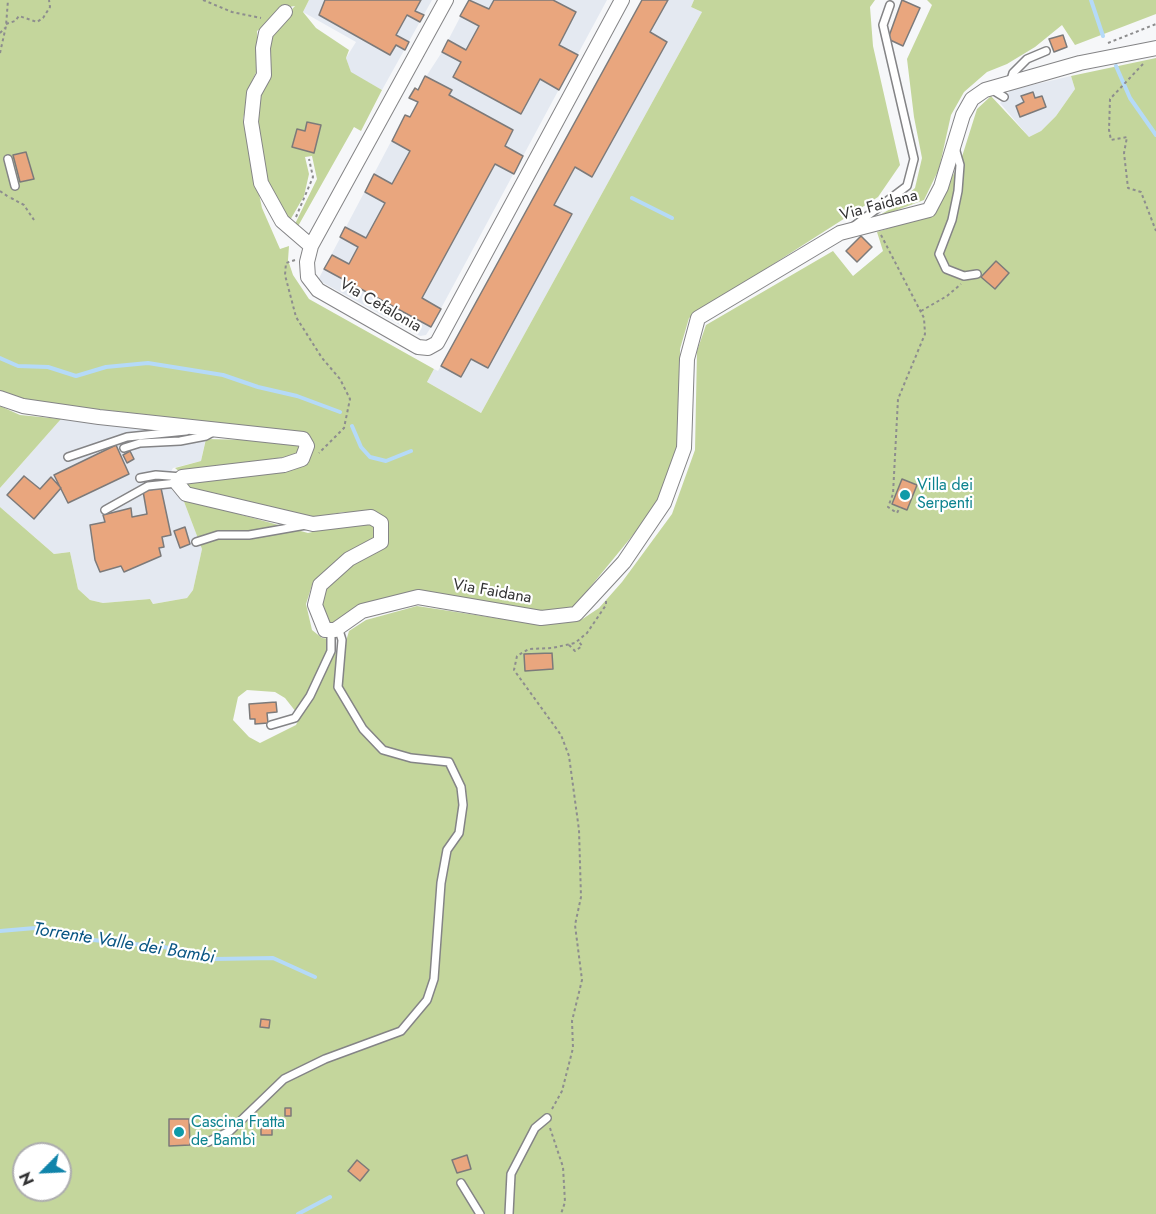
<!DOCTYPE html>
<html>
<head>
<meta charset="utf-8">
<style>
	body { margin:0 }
	#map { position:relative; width:1156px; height:1214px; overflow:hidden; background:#f6f7f9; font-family:Jost,sans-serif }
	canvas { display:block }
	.north { position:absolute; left:12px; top:1142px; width:60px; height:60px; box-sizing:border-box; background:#fff; border:2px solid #adadae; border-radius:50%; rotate:246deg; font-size:16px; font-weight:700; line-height:24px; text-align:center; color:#333334 }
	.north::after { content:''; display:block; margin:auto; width:21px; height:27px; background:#1084aa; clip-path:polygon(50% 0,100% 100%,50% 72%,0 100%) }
</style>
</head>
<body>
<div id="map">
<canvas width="1156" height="1214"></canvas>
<div class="north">N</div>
</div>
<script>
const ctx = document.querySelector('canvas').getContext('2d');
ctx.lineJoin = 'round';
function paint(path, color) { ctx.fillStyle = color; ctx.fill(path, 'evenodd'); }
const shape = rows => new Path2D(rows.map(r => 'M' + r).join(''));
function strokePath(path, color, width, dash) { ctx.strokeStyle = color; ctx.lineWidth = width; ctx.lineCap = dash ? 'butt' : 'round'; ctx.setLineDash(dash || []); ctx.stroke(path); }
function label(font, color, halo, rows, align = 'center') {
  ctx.font = font + ' Jost,sans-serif'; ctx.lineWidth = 4.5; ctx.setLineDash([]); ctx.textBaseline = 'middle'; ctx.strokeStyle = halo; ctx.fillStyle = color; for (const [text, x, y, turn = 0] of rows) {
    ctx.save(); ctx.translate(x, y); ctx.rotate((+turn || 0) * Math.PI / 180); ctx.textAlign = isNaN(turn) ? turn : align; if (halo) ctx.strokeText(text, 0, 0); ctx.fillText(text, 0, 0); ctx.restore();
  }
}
paint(shape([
	[309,0,432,0,382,90,351,73,346,58,356,42,303,12],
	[469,0,607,0,431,327,426,335,420,336,318,280,405,115,410,117,418,102,409,98,415,88,418,89,442,52],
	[642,0,694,0,691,7,702,12,481,413,427,382,434,369,438,371],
	[1071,76,1075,89,1056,116,1041,131,1029,137,1000,103,1011,90],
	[61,419,207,433,201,461,173,468,169,475,172,490,183,499,202,549,193,590,187,598,153,604,150,599,103,603,90,600,78,589,70,552,54,554,0,507,0,488]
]), '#e4e9f1');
paint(shape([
	[0,0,309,0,303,12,316,28,349,50,346,58,351,72,382,90,361,131,354,127,297,228,294,226,317,179,312,156,305,157,309,174,304,196,289,222,270,187,264,167,255,109,271,62,266,46,277,25,295,6,282,8,273,20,257,31,259,66,252,81,243,119,262,208,280,249,289,246,288,260,293,275,309,299,434,369,427,382,481,413,702,12,691,7,694,0,875,0,870,7,873,46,900,165,878,197,689,318,680,349,679,443,660,502,573,608,543,613,416,592,328,625,319,604,324,588,351,564,385,547,389,532,384,520,373,512,344,512,316,517,188,489,184,482,302,466,308,463,313,451,304,432,32,402,0,392],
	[927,0,1156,0,1156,14,1075,45,1062,25,1035,47,1007,64,987,72,964,92,951,115,939,169,924,200,873,219,892,208,915,188,922,158,914,117,907,59,932,5],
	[1156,58,1156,1214,0,1214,0,507,54,554,70,552,78,589,90,600,103,603,150,599,153,604,187,598,193,590,202,549,183,499,308,533,356,522,374,523,378,536,336,561,313,582,306,604,312,630,322,638,330,639,328,650,342,655,349,631,366,620,417,606,541,625,581,620,599,608,622,582,672,514,695,450,697,351,706,325,833,251,853,276,883,251,877,232,930,215,960,163,977,109,991,96,1029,137,1041,131,1056,116,1075,89,1071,76],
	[247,690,275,692,285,698,300,717,296,725,260,743,249,737,233,720,238,697],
	[24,1154,60,1154,60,1190,24,1190],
	[0,406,20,415,61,419,0,488],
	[206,439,294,441,300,446,297,455,181,473,175,468,201,461]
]), '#c4d69c');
strokePath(shape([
	[1091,0,1103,36],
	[1116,66,1130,98,1156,135],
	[632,198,672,218],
	[0,358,18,366,48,367,76,376,106,367,148,363,223,375,258,387,297,396,340,412],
	[352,426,361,447,370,457,386,461,411,451],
	[0,931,35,928,83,939,164,947,215,959,273,958,315,977],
	[298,1214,330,1197]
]), '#b5daf8', 4);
const building = shape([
	[325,0,421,0,415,11,424,15,420,22,407,15,396,35,409,42,405,50,396,45,390,55,319,15,325,0],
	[469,0,489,9,494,0,553,0,576,12,559,45,578,55,559,90,540,79,521,114,453,77,461,62,442,52,448,40,466,50,479,26,460,16,469,0],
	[642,0,668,0,650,32,667,42,592,177,575,167,554,205,572,214,488,368,471,359,461,377,441,366,642,0],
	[902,0,920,8,903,46,888,39,902,0],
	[1063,35,1067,47,1054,52,1049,39,1063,35],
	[425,76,452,90,449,95,513,130,505,146,523,156,514,174,495,164,422,298,441,309,431,327,324,269,332,255,349,264,358,247,340,237,345,227,366,238,385,203,365,192,374,174,392,184,410,151,392,141,405,115,410,117,418,102,409,98,415,88,418,90,425,76],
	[1033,92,1035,98,1042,96,1046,107,1020,117,1016,106,1024,102,1021,96,1033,92],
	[307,122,321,125,314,153,292,147,297,129,305,131,307,122],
	[26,152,34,179,20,182,13,155,26,152],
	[861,236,872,247,857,262,846,251,861,236],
	[996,261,1009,273,995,289,981,277,996,261],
	[116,445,129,474,68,503,54,475,116,445],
	[130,451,134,459,127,463,123,455,130,451],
	[24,476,40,489,51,477,61,488,34,519,7,495,24,476],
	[902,479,917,485,907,510,892,504,902,479],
	[161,488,171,535,162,537,164,547,159,548,161,556,124,572,121,566,100,572,95,560,90,525,105,522,103,515,131,508,132,517,147,514,143,491,161,488],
	[185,527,190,544,180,548,174,531,185,527],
	[552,653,553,669,525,671,524,654,552,653],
	[276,702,277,712,267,713,268,723,255,724,255,719,250,719,249,704,276,702],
	[261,1019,270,1020,269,1028,260,1027,261,1019],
	[285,1108,291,1108,291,1116,285,1116,285,1108],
	[169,1119,189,1119,190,1145,169,1146,169,1119],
	[272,1119,272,1135,261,1135,261,1120,272,1119],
	[467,1155,471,1169,457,1173,452,1160,467,1155],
	[357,1160,369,1170,360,1181,348,1171,357,1160]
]);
paint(building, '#e9a67e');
strokePath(building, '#7c7a7a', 1.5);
const lane = shape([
	[1010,83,1013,73,1027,59,1046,51],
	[991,89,1004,97],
	[955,148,960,165,958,191,952,220,939,254,946,269,964,276,977,274],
	[8,159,15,186],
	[854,226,907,186,914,159,883,25,890,5],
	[124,448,140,443,180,441,206,436,215,431],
	[68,457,127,437,186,431],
	[140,478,156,475,182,477],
	[105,510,148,486,177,483],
	[196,542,218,535,249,535,306,525],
	[271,725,295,718,310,696,331,651,331,630],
	[208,1142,230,1131,284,1079,325,1059,401,1031,427,1000,434,979,441,883,447,850,459,833,463,805,461,787,449,762,411,758,383,750,363,729,338,687,342,640,338,627],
	[461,1183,480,1214],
	[509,1214,511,1174,535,1128,547,1118]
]);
const street = shape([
	[446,0,311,246,307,262,308,277,318,290,418,347,428,348,437,343,622,0],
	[285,12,266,33,263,48,264,75,254,93,251,122,261,183,282,221,311,246],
	[0,398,23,406,99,417,303,439,307,446,302,459,284,465,182,477,177,483,186,494,313,524,371,517,381,523,381,542,349,559,320,585,315,605,325,630,335,630,362,611,418,597,541,618,576,614,624,562,664,503,684,448,687,359,698,318,840,233,929,210,941,187,963,115,972,99,985,90,1080,63,1156,48]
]);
strokePath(lane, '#848486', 10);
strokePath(street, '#848486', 16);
strokePath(shape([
	[203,0,232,12,261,18],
	[6,24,15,21,19,16,37,22,43,18,50,7,49,0],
	[0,33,5,28],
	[1108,43,1156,24],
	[0,53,6,26,8,0],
	[1143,64,1110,99,1109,130,1111,140,1127,137,1124,153,1128,188,1141,192,1156,231],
	[0,191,10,198],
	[11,198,24,205,34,220],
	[296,217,313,177,309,159],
	[881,235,924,318,925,334,898,399,893,494,888,507,897,513,900,507],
	[295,260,286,263,285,275,296,317,322,358,340,379,350,399,344,428,319,453],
	[921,311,947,296,961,284],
	[569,645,575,651,582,646,578,640],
	[552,1109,562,1091,573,1048,572,1021,582,980,575,925,581,897,579,830,569,756,561,735,514,670,517,656,529,649,552,648,575,643,587,633,606,605,606,601],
	[550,1128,563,1167,565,1202,561,1214]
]), '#8d8d8e', 2, [3, 3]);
strokePath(lane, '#fff', 7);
strokePath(street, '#fff', 14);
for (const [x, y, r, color] of [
	[905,495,6,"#0f9aa8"],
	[179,1132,6,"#0f9aa8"]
]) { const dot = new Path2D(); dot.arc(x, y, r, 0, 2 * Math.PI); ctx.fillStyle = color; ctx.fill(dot); strokePath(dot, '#fff', 2); }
label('16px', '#333334', '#fff', [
	["Via Faidana",879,206,-15],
	["Via Cefalonia",380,306,30],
	["Via Faidana",492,592,10]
]);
label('16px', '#0d838f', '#fff', [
	["Villa dei",917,486],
	["Serpenti",917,504],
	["Cascina Fratta",191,1123],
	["de Bambì",191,1141]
], 'left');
label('italic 18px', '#085583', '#fff', [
	["Torrente Valle dei Bambi",124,944,9]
]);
</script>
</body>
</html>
